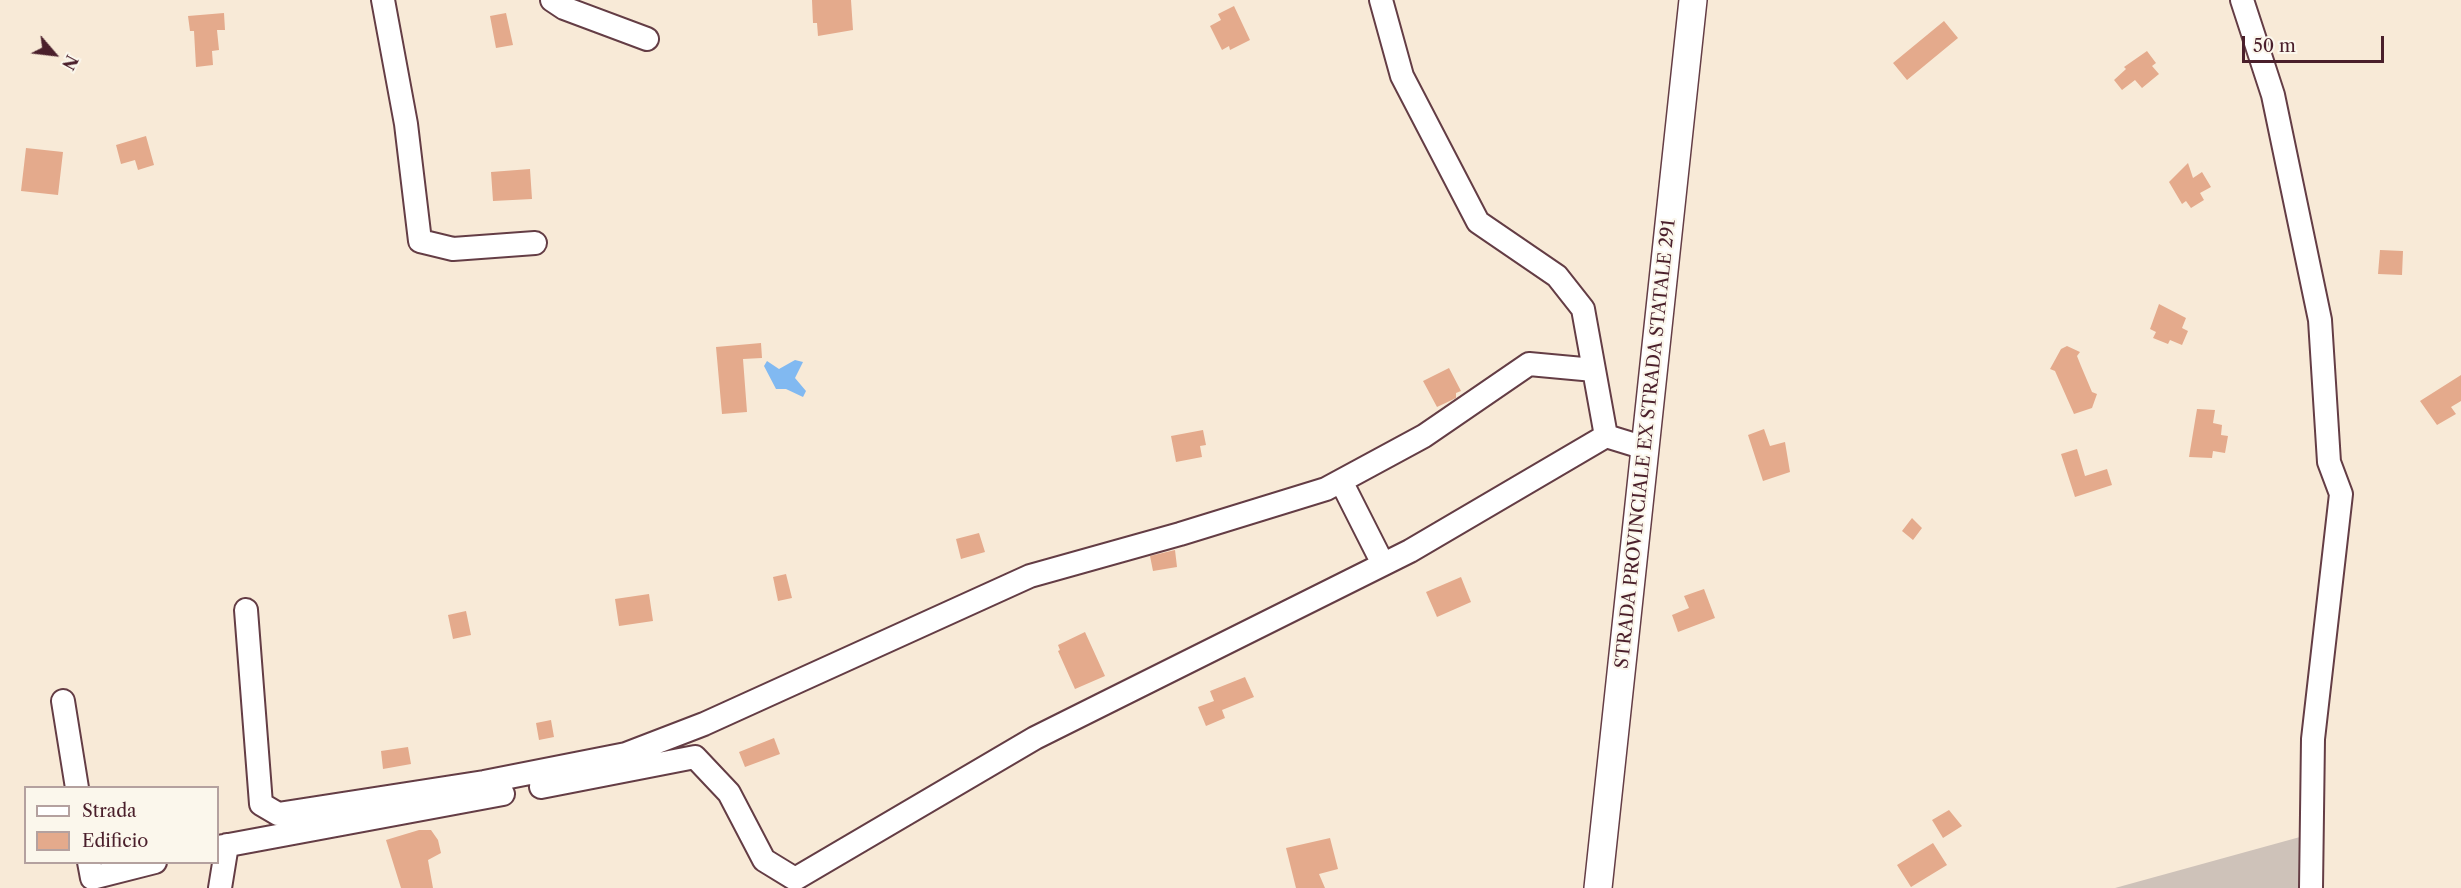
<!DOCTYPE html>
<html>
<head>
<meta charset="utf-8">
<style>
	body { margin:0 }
	#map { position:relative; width:2461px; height:888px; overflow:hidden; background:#f8ead7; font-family:"Libre Caslon Text",serif }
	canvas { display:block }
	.legend { position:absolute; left:24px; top:786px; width:195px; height:78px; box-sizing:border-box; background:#fbf7ec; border:2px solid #b4a19f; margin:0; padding:8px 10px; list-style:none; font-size:18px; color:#4a1f2b }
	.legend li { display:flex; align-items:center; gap:12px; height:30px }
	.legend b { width:30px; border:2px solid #b4a19f }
	.north { position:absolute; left:24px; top:24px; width:60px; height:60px; -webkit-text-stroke:4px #fbf7ec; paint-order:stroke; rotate:118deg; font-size:16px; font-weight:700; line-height:24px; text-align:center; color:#4a1f2b }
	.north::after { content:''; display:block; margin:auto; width:21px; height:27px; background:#4a1f2b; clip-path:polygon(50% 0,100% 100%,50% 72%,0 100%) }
	.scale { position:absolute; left:2242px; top:36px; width:142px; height:27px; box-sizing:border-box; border:3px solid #4a1f2b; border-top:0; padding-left:8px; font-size:18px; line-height:21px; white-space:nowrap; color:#4a1f2b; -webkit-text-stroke:4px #fbf7ec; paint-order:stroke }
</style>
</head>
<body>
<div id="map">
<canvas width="2461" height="888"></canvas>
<ul class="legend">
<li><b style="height:8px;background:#fff"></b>Strada</li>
<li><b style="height:16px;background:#e4aa8c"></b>Edificio</li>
</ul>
<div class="north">N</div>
<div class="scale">50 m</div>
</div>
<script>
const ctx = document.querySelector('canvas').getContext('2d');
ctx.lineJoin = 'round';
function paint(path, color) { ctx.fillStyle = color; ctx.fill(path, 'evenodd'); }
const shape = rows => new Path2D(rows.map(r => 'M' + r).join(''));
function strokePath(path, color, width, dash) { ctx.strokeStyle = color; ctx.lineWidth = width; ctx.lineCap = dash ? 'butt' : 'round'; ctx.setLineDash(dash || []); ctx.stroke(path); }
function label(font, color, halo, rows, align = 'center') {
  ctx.font = font + ' "Libre Caslon Text",serif'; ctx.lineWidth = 4.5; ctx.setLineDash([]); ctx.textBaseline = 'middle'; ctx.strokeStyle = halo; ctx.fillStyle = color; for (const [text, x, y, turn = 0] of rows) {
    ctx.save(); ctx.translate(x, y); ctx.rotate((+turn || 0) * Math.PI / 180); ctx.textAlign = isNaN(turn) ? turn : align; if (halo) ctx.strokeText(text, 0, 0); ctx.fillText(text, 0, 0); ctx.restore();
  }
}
paint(shape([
	[2300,837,2300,888,2115,888]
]), '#cec2b9');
paint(shape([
	[795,360,803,362,795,378,806,391,803,397,786,389,776,389,764,366,767,361,779,369]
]), '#81b9f1');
paint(shape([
	[812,0,851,0,853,30,818,36,817,23,813,23],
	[1234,6,1250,40,1230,50,1229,46,1222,50,1210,26,1221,20,1218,14],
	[224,13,225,30,217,30,219,50,212,51,213,65,196,67,194,31,190,31,188,16],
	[506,13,513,45,496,48,490,16],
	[1944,21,1958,38,1907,80,1893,63],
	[2147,51,2156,63,2152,66,2159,74,2142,88,2135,80,2122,90,2114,80,2126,69,2124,67],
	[146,136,154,165,138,170,135,160,121,164,116,145],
	[26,148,63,152,58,195,21,191],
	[2188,163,2193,178,2202,172,2211,187,2200,193,2204,200,2191,208,2186,201,2182,204,2169,182],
	[530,169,532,199,493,201,491,172],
	[2380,250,2403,251,2402,275,2378,274],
	[2159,304,2186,318,2182,328,2188,331,2182,345,2170,340,2168,344,2153,338,2156,332,2150,329],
	[761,343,762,358,743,359,747,412,722,414,716,347],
	[2067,346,2080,352,2077,356,2081,366,2092,392,2097,394,2092,408,2074,414,2055,371,2050,369,2061,349],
	[1449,368,1461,391,1456,393,1456,398,1437,407,1423,381],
	[2461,375,2461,401,2451,407,2456,414,2437,425,2420,401],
	[2197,409,2215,410,2213,423,2222,425,2221,435,2228,436,2225,453,2213,451,2212,458,2189,457],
	[1764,429,1770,446,1785,442,1790,472,1763,481,1748,435],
	[1203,430,1206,445,1200,446,1202,457,1176,462,1171,436],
	[2077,449,2085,476,2107,469,2112,485,2075,497,2061,454],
	[1912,518,1922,528,1913,540,1902,531],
	[979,533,985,552,961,559,956,539],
	[1175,550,1177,567,1153,571,1150,556],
	[786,574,792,598,778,601,773,577],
	[1461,577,1471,602,1437,617,1426,592],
	[1704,589,1715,618,1678,632,1672,615,1689,608,1684,596],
	[649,594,653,621,619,626,615,599],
	[466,611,471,635,453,639,448,615],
	[1085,632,1105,676,1075,689,1058,651,1060,650,1058,645],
	[1245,677,1254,697,1222,710,1225,718,1206,726,1198,707,1214,701,1210,691],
	[551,720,554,737,539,740,536,723],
	[774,738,780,754,745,767,739,752],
	[408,747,411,764,383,769,381,751],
	[1949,810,1962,826,1943,838,1932,820],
	[419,830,431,830,438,840,441,853,428,860,433,888,401,888,386,840],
	[1330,838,1338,869,1319,874,1325,888,1296,888,1286,848],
	[1933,843,1947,865,1911,887,1897,865]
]), '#e4aa8c');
const minor = shape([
	[383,0,406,124,420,241,453,249,535,243],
	[552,0,564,8,647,39],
	[1381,0,1402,76,1478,222,1557,276,1583,309,1606,436,1645,448],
	[2242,0,2273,95,2320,320,2329,462,2341,494,2313,739,2311,888],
	[1341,481,1383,564],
	[246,610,261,804,278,814,484,782,626,754,704,724,1030,576,1180,534,1326,489,1424,436,1529,364,1594,370],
	[63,701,77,788],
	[541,787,695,757,729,793,764,860,795,879,1035,738,1410,551,1606,436],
	[218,847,503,794],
	[89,862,92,878,155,862],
	[220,888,227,845]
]);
const tertiary = shape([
	[1598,888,1693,0]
]);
strokePath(minor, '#643d45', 26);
strokePath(tertiary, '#643d45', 30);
strokePath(minor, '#fff', 22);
strokePath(tertiary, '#fff', 27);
label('18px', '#4a1f2b', '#fbf7ec', [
	["STRADA PROVINCIALE EX STRADA STATALE 291",1646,444,-84]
]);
</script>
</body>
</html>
